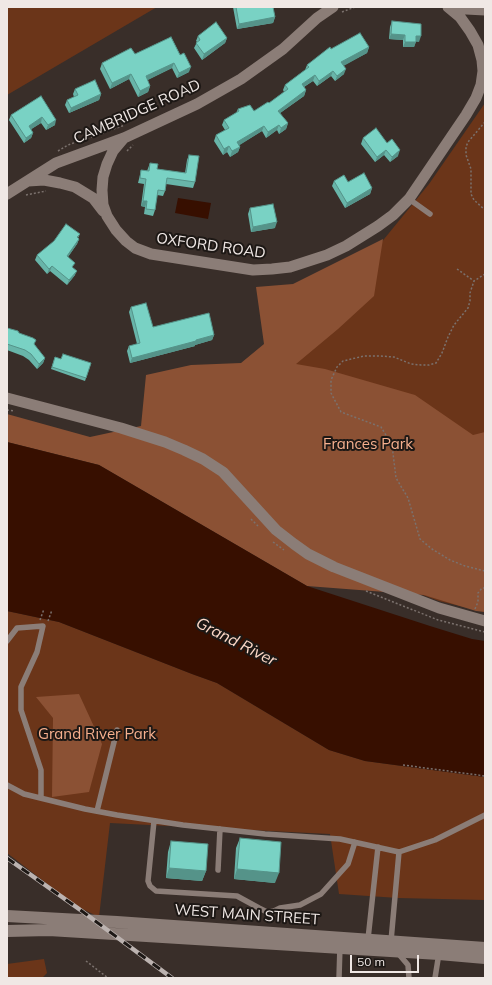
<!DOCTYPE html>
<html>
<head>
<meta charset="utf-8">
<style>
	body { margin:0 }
	#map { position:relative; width:492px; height:985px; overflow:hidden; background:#392e29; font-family:Mulish,sans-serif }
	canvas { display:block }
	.frame { position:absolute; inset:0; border:8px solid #f0e8e5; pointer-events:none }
	.scale { position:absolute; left:350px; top:955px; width:69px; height:18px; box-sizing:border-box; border:2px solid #f0e8e5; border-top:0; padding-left:5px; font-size:12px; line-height:14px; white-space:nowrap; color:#f0e8e5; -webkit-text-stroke:3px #1d1815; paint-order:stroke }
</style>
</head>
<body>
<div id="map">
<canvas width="492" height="985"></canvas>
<div class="frame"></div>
<div class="scale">50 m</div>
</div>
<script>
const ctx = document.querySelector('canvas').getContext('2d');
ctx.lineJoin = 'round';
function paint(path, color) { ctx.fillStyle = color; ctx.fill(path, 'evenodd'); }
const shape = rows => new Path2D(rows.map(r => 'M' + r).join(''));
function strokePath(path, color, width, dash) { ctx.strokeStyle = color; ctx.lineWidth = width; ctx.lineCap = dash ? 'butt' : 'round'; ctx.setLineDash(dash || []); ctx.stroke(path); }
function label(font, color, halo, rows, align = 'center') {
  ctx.font = font + ' Mulish,sans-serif'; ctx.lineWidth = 4; ctx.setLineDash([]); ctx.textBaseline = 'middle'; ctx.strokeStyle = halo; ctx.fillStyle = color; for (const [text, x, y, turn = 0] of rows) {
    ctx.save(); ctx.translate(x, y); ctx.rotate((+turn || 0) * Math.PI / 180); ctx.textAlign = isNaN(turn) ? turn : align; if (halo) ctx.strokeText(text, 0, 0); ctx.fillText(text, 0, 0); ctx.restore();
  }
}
paint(shape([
	[7,7,157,7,7,95],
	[485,103,485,612,439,601,401,587,253,402,358,271,429,184],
	[7,611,59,622,192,674,217,683,329,750,365,761,485,777,485,900,398,898,339,894,330,834,110,823,99,917,76,906,7,853],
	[44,959,47,973,42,978,7,978,7,964]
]), '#6b3519');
paint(shape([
	[383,239,374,296,338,329,296,364,325,369,415,395,473,435,485,432,485,612,476,611,424,595,307,586,99,465,7,442,7,414,90,437,141,426,146,375,191,365,241,363,264,344,256,287,293,284],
	[79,694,102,744,89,792,52,797,53,718,36,697]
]), '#8b5134');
paint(shape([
	[178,198,211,203,208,219,175,213],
	[7,442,99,465,307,586,430,626,472,639,485,641,485,777,365,761,329,750,217,683,192,674,59,622,7,611]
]), '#370f00');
strokePath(shape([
	[342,12,355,7],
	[485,122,468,142,466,147,466,155,471,169,471,194,474,200,485,210],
	[58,151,68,145,125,125],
	[127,151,133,145],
	[26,195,46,191],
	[457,269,474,281],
	[485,274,474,281,470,293,470,301,468,308,454,325,448,337,442,353,436,363,429,365,421,365,411,364,394,357,380,356,364,356,343,361,337,367,331,380,331,393,341,412,381,427,392,445,396,478,408,498,420,539,432,549,450,560,465,566,485,571],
	[7,410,15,411],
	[251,519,258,526],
	[273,542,284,550],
	[366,591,438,620,485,632],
	[475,609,478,602,478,593,482,588,485,588],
	[40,620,44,609],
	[48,621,52,610],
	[403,765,485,776],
	[86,961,108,978]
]), '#7b716d', 1.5, [2, 2]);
strokePath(shape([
	[409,199,430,214],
	[7,641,17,628,43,626,37,652,21,687,21,710,41,770,41,798],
	[7,785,24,794,85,809,117,815,183,825,265,834,340,839,399,852,435,840,485,815],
	[97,811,117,730],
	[154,821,148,881,150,886,156,891,237,896,259,908,267,912,274,911,280,908,300,905,321,894,348,864,355,842],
	[218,870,220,829],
	[368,939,378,847],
	[391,941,399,852],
	[397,952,408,965,409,978],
	[339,978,340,946],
	[435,978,439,953]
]), '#8b7d77', 5.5);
strokePath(shape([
	[455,7,466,9,485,10],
	[124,138,113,151,107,164,103,177,102,190,103,205,107,216,116,230,126,241,135,248,151,254,253,270,272,269,290,267,327,255,346,246,378,226,393,215,409,199,466,115,476,98,481,85,483,71,482,60,478,45,470,31,460,17,448,7],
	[28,181,44,180,60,183,75,187,93,198,103,211],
	[7,194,56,163,124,138,197,104,241,79,283,49,317,18,333,7],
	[7,398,121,428,165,442,184,450,203,459,223,472,276,530,294,544,308,554,334,567,439,608,485,621]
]), '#8b7d77', 11);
strokePath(shape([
	[7,916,117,922,485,948],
	[7,931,49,930,439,954,485,958]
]), '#8b7d77', 12);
const rail = shape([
	[7,858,79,909,172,978]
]);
strokePath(rail, '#bcb3b0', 4.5);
strokePath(rail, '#1d1815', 3, [9]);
paint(shape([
	[233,7,273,7,275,17,273,23,237,29],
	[392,21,419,42,416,41,414,47,403,47,403,40,389,39,390,27],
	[198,36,227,38,225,43,202,60,194,48,197,42,196,41],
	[171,37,189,72,177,78,172,68,147,80,150,86,148,92,138,97,129,79,110,89,100,69,102,63,135,54],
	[369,47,367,53,344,65,344,74,335,81,331,76,317,86,313,81,304,87,306,90,304,96,280,113,288,123,286,129,279,134,277,130,266,138,262,131,239,145,240,147,238,152,230,157,227,152,223,155,214,141,216,135,225,130,222,125,224,120,236,113,238,109,254,111,269,103,284,92,283,90,285,85,305,70,307,65,331,49],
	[75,89,101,94,99,100,69,113,65,105,67,100,74,97,73,94],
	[41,96,55,125,46,130,41,123,31,129,33,133,31,138,24,143,9,120,11,115],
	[363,138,387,143,398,156,390,162,384,155,375,162,361,144],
	[189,155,195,182,193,188,166,184,165,191,163,196,157,195,155,210,153,216,144,214,145,207,141,206,144,184,138,183,140,175,141,170,147,171,150,163,157,169,185,173,187,160],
	[334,181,348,182,372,188,370,194,345,208,332,186],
	[250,208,275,228,251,232,248,214],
	[80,234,78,238,79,239,77,244,68,257,73,268,75,275,67,285,50,271,47,274,35,260,37,255],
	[131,307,153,327,214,335,212,340,195,345,195,346,130,363,127,351,129,346,137,344,129,312],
	[7,328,19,333,34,344,45,358,43,363,37,369,29,360,23,356,7,350],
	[55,357,61,359,91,363,85,381,51,369],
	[240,838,275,883,234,879,236,848],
	[171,841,206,871,202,881,166,878,168,852]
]), '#68b5a9');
paint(shape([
	[275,17,273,23,237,29,239,24],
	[391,34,405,35,403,40,389,39],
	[416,36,421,36,419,42,414,41],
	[227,38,225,43,202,60,204,54],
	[405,42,416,42,414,47,403,47],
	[369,47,367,53,340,68,341,62],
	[174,63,172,68,144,82,146,76],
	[191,67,189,72,177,78,179,73],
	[346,69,344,74,335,81,337,76],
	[333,71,331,76,317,86,319,81],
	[131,74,129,79,110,89,112,83],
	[315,75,313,81,300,89,302,84],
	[150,86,148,92,138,97,140,91],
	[306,90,304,96,276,116,278,111],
	[101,94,99,100,69,113,71,108],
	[42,117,41,123,27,132,29,126],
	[56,120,55,125,46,130,48,125],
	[288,123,286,129,279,134,281,128],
	[279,125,277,130,266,138,268,132],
	[264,126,262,131,235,148,237,142],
	[33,133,31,138,24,143,26,138],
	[229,146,227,152,223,155,224,149],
	[240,147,238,152,230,157,232,151],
	[386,150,384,155,375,162,377,157],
	[400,150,398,156,390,162,392,157],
	[372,188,370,194,345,208,347,203],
	[143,201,147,201,145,207,141,206],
	[277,222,275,228,251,232,253,227],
	[79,239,77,244,65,261,67,256],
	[52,266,50,271,47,274,49,269],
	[77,271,75,275,67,285,69,280],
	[214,335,212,340,195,345,195,346,130,363,132,358],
	[45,358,43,363,37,369,39,364],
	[169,868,206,871,202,881,166,878],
	[237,869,279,873,275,883,234,879]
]), '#559389');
const building = shape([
	[236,7,273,7,275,17,239,24,236,7],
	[392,21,421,24,421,36,416,36,416,42,405,42,405,35,391,34,392,21],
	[216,22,227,38,204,54,196,43,200,40,198,36,216,22],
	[360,33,369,47,341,62,346,69,337,76,333,71,319,81,315,75,302,84,306,90,278,111,288,123,281,128,279,125,268,132,264,126,237,142,240,147,232,151,229,146,224,149,216,135,229,128,224,120,239,111,238,109,250,105,254,111,268,102,269,103,288,89,285,85,309,67,307,65,330,47,331,49,360,33],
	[171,37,180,55,184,53,191,67,179,73,174,63,146,76,150,86,140,91,131,74,112,83,102,63,131,48,135,54,171,37],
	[95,80,101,94,71,108,67,100,78,95,75,89,95,80],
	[41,96,56,120,48,125,42,117,29,126,33,133,26,138,11,115,41,96],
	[376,128,387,143,392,139,400,150,392,157,386,150,377,157,363,138,376,128],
	[189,155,199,156,195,182,167,178,165,191,158,190,155,210,146,209,147,201,143,201,146,179,140,178,141,170,149,171,150,163,158,164,157,169,186,173,189,155],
	[364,173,372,188,347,203,334,181,344,175,348,182,364,173],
	[273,204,277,222,253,227,250,208,273,204],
	[66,224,80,234,77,237,79,239,67,256,75,263,72,267,77,271,69,280,52,266,49,269,37,255,54,241,66,224],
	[146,303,153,327,209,313,214,335,196,340,196,341,132,358,129,346,140,343,131,307,146,303],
	[7,328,18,331,19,333,33,338,36,340,34,344,45,358,39,364,31,354,25,350,7,344,7,328],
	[63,354,91,363,86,378,52,367,55,357,61,359,63,354],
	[240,838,281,842,279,873,237,869,240,838],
	[171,841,208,844,206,871,169,868,171,841]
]);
paint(building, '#79d2c4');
strokePath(building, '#559389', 1);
label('15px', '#f0e8e5', '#1d1815', [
	["CAMBRIDGE ROAD",137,112,-24],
	["OXFORD ROAD",211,246,8],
	["WEST MAIN STREET",247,915,4]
]);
label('15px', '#f7b08e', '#1d1815', [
	["Frances Park",368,444],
	["Grand River Park",97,734]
]);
label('italic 16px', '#fed9c8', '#1d1815', [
	["Grand River",236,642,27]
]);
</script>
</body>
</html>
